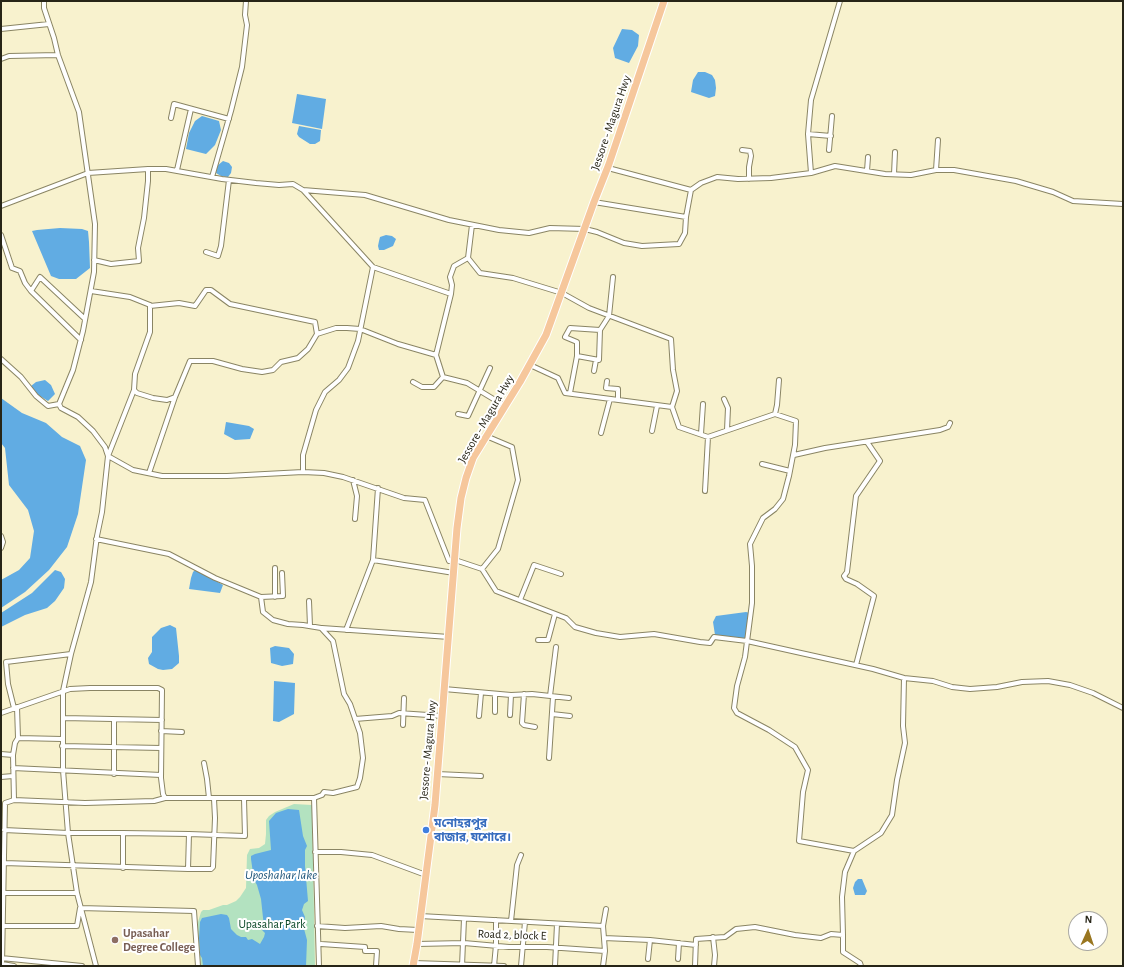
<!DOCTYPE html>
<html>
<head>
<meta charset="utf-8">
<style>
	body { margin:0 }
	#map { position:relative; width:1124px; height:967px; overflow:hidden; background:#f8f2ce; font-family:"Alegreya Sans",sans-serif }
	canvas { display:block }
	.frame { position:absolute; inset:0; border:2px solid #272517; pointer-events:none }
	.north { position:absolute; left:1068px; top:911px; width:40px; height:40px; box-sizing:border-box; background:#fff; border:1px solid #a9a8a2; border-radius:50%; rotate:3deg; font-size:11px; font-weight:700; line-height:16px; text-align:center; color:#272517 }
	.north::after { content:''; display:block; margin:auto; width:14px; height:18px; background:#997620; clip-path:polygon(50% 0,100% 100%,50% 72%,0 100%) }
</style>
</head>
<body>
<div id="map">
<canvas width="1124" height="967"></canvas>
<div class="frame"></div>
<div class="north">N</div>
</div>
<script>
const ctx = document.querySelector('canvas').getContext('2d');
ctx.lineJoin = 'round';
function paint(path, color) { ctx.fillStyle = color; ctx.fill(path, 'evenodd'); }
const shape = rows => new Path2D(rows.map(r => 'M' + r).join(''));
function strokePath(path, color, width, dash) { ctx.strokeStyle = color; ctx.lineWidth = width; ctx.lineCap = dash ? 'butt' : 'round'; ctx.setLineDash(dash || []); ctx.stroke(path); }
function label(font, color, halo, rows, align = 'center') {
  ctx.font = font + ' "Alegreya Sans","Noto Sans Bengali",sans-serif'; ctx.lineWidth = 4; ctx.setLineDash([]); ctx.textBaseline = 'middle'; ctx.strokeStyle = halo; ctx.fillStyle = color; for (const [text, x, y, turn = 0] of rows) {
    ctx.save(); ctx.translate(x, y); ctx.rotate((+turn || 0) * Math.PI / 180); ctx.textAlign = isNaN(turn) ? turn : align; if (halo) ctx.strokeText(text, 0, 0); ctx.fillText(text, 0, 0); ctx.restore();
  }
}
paint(shape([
	[294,804,312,805,315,966,201,966,198,937,198,922,201,912,203,910,209,910,223,905,227,905,236,901,240,897,246,888,247,855,250,849,259,848,265,844,266,834,266,820,269,816,275,812]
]), '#b3e2c0');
paint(shape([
	[622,29,632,30,639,35,638,46,629,63,615,58,613,48],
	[698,72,705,72,712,75,715,80,716,88,715,96,709,98,691,92,693,80],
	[297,94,326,99,322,129,292,123],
	[202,116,219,121,221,130,215,145,206,154,186,149,189,133,195,121],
	[299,126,321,130,320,141,315,144,310,144,299,137,297,134],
	[223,161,229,163,232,167,231,173,228,177,221,176,216,173,217,166],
	[60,228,82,229,88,231,89,242,90,268,76,279,59,279,51,276,32,231,37,230],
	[386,235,392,236,396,239,393,246,384,250,379,250,378,246,379,241,380,237],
	[45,380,51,385,55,394,48,401,35,393,31,386,36,382],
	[1,398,22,413,46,423,62,437,80,446,86,460,78,514,67,547,49,570,25,592,1,608,1,580,19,570,30,558,34,531,28,510,9,485,5,448,1,443],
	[226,422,249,426,254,429,250,439,235,440,224,434],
	[196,569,223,585,220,593,189,589,191,578,193,572],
	[55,570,61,572,65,579,64,588,55,601,47,608,25,615,1,627,1,613,32,593],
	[746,612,750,613,745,639,715,635,713,622,716,616],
	[170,625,176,628,179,656,179,663,172,669,163,670,158,669,149,664,148,658,152,652,152,637,161,628],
	[275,646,289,648,294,654,293,664,282,666,271,663,270,648],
	[274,681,295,683,294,714,279,722,273,721],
	[288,809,299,810,303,836,307,846,305,850,305,866,308,901,304,904,302,910,305,917,303,925,307,940,306,966,203,966,202,958,200,955,199,938,200,922,202,918,221,914,227,915,229,918,231,929,237,935,241,937,246,937,248,940,252,939,260,944,264,937,265,933,262,930,264,927,261,899,257,885,254,880,251,859,251,856,255,854,271,850,269,821,276,813],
	[858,879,862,879,867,891,865,895,855,895,853,888,855,882]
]), '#61ace3');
const minor = shape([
	[44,1,44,8,54,38,58,55,79,112,95,224,94,272,83,331,73,370,59,404,61,408,78,417,93,431,105,447,108,456,102,512,97,536,91,582,71,654,63,691,63,718,162,720],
	[1,29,49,24],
	[1,59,9,56,58,55],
	[171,118,174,104,229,119],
	[808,134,831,136],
	[742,150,750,151,751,156,749,167,749,179],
	[829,150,832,116],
	[608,168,691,190],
	[177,170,191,109],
	[936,170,938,140],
	[867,171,868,157],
	[811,173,808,134,811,100,840,1],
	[894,174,895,152],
	[212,177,231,111,242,67,247,25,245,15,246,1],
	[303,190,373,267,451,294,452,285,450,277,454,266,468,258],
	[594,202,686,217,691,190,701,183,717,177,738,179,771,178,811,173,835,166,885,174,911,175,936,170,954,170,1016,181,1053,192,1073,201,1123,204],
	[1,206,88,173,148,169,166,169,222,179,256,183,279,185,293,184,303,190,365,195,449,220,499,230,529,233,550,228,585,229,597,232,624,243,642,246,679,244,685,233,686,217],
	[472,225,468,258,480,273,513,278,562,293,589,308,671,339,673,370,677,391,672,407],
	[1,235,12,268,20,271,25,283,31,291,81,340],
	[206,252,218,256,221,246,229,180],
	[94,260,111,264,139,261,138,248,144,218,148,181,148,169],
	[31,291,40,277,85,319],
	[91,291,130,297,150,305,150,332,135,374,134,390,137,393,153,398,167,400,175,397,190,361,213,361,242,369,262,372,273,370,281,362,298,358,308,349,317,334,336,328,347,328,360,329,398,344,436,355,443,377,467,383,505,406],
	[150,306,179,303,195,306,206,290,211,290,230,304,315,322,317,334],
	[436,355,451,294],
	[577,356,599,360,600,330,609,316,613,277],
	[1,359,21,377,36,396,48,406,59,404],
	[530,365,558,378,565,393,672,407,679,427,708,437,775,414,796,421,795,445,789,476,783,499,775,509,763,518,750,544,752,566,752,603,745,657,737,686,734,708,737,713,769,730,795,747,808,770,803,792,799,841,854,851,845,872,842,897,843,935,831,934,821,938,795,935,755,927,736,929,725,937,696,939,695,966],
	[594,371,596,360],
	[607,381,606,388,618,389,618,400],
	[413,382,422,387,434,387,443,377],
	[134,390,108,456,133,470,162,476,227,476,303,472,324,473,343,477,404,498,425,500,449,561,455,560,482,569,496,591,566,618,575,627,596,633,620,637,654,634,700,642,710,643,714,637,747,641,873,669,904,678],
	[570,393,577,356,577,342,565,337,570,328,600,330],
	[724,399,728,408,727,430],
	[458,414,468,416,490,368],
	[775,414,777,405,779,380],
	[652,431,657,406],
	[601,433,610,399],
	[701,434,703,404],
	[794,455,825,448,940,430,948,427,950,423],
	[762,464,790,471],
	[303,472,303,455,316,410,325,392,339,380,348,368,358,341,373,267],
	[149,473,175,397],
	[353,480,357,496,355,519],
	[705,491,708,437],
	[1,536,3,542,1,548],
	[373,560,454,573],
	[482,569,498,549,518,480,512,447,486,436],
	[261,597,283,596,282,573],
	[275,597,275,568],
	[520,600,534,565,561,574],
	[309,601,310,626],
	[322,628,449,637],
	[346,630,373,560,378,488],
	[538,640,548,640,555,614],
	[856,665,874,596,857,584,846,579,844,576,847,572,856,496,880,461,867,442],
	[444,689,511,695,532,694,569,698],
	[524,694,522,723,524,725,535,727],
	[550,696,556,647],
	[14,708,8,684,6,662,71,654],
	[495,712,495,694],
	[1,713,70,689,90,688,158,688,162,690,161,778,163,794,165,798,314,798,322,795,324,792,333,793,357,787,360,778,363,758,360,733,350,704,344,694,333,641,321,628,303,625,288,624,273,620,263,612,261,597,215,578,169,554,96,539],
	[552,714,570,716],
	[510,715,511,695],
	[479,716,481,693],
	[63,718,63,770,68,833,77,893,96,966],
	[355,719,392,716,399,713,442,716],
	[114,720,114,774],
	[403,725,404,698],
	[161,731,182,732],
	[18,738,62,739],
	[62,746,161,748],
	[1,754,13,755],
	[549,758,553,697],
	[204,763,207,779,209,798],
	[13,768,161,775],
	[437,774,481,776],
	[1,777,13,776],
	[314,798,319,966],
	[14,800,85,803,154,801,165,798],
	[4,830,68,833,123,833,123,868],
	[189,834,245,836,244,799],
	[854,851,881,833,892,815,897,780,905,743,903,726,904,678,933,681,952,687,970,689,997,687,1022,682,1048,681,1070,685,1093,693,1123,708],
	[315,852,341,852,372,855,426,875],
	[4,863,188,869,189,834,123,833],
	[188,869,211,869,213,867,215,818,214,799],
	[3,893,77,893],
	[420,916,603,926],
	[511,921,517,865,521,855],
	[1,926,77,926,80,908,194,911,198,966],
	[317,926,345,928,381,926,399,929,418,930],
	[843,935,843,952,860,963,861,966],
	[713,937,715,955,714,966],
	[604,938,650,940,696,945],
	[321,944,365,947,365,951,377,951,376,966],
	[417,944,464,943,509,947,547,947,605,951],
	[1,958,82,966],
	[648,959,650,940],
	[678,959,679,943],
	[414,963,504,966],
	[14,966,2,964,5,803,14,800,13,755,15,743,18,738,17,707],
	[462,966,464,919],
	[494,966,496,945,496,920],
	[521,966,525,922],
	[555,966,557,924],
	[603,966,605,951,603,926,606,909]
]);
const trunk = shape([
	[413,966,417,944,435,805,457,528,461,498,466,478,473,458,520,382,546,335,594,202,609,164,664,1]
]);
strokePath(minor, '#8a8564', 6);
strokePath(trunk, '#fff', 9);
strokePath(minor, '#fff', 4);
strokePath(trunk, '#f6c79c', 7);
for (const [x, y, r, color] of [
	[426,830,4,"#3f7fe0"],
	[115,940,4,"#8d6e63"]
]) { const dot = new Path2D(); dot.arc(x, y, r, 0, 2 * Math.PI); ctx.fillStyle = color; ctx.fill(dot); strokePath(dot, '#fff', 1.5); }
label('12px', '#272517', '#fff', [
	["Jessore - Magura Hwy",611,123,-71],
	["Jessore - Magura Hwy",486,419,-60],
	["Jessore - Magura Hwy",428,750,-85],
	["Road 2, block E",512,935,2]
]);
label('bold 12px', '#366cbe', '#fff', [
	["ম‌ন‌োহরপুর",434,823],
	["বাজার, যশ‌োরে।",434,837]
], 'left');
label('12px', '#064524', '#fff', [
	["Upasahar Park",272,924]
]);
label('bold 12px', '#785e54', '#fff', [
	["Upasahar",123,933],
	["Degree College",123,947]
], 'left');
label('italic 13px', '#1e557a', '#fff', [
	["Uposhahar lake",281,875]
]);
</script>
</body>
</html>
